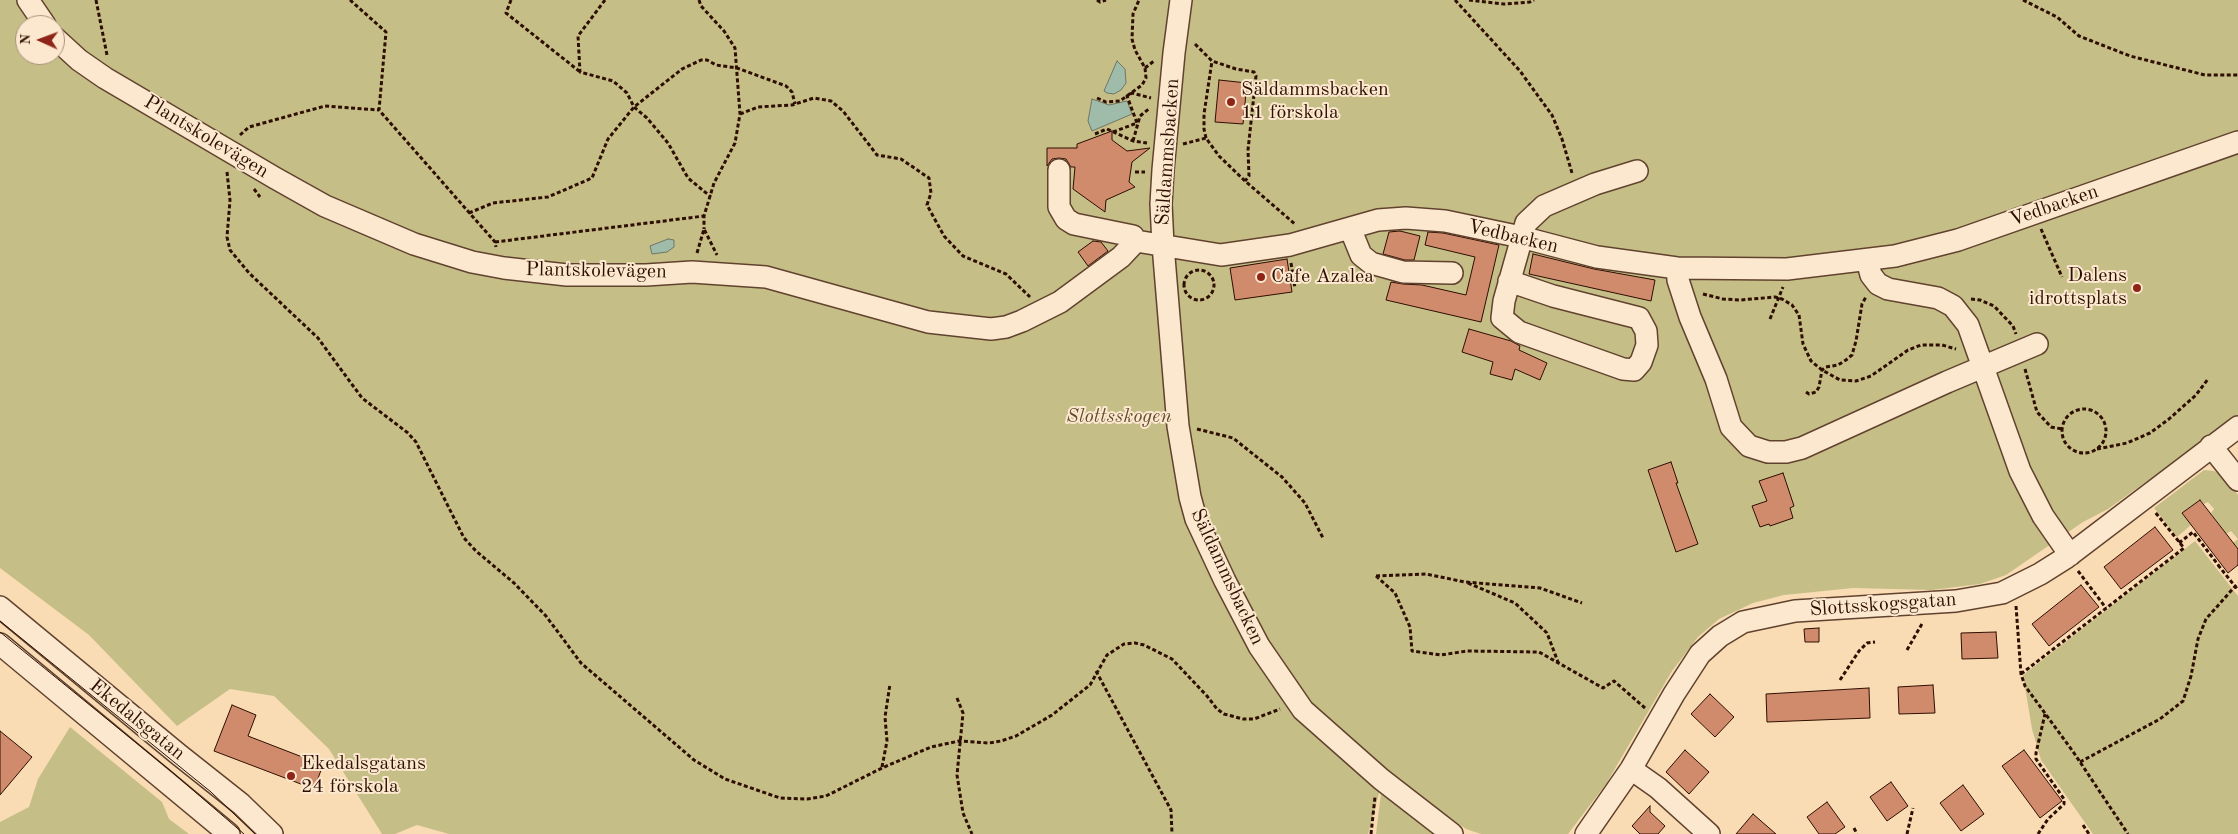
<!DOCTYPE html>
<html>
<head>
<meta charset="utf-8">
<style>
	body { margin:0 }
	#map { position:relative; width:2238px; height:834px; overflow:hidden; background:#f9dcb4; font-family:"Old Standard TT",serif }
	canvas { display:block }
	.north { position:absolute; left:15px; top:15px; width:50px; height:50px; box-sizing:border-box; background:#fbe8ce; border:1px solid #a9917c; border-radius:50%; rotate:272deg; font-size:14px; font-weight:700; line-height:20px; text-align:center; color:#2e0e01 }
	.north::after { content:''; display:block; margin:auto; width:18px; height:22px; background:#8f2418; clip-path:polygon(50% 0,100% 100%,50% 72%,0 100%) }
</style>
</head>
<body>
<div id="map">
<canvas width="2238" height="834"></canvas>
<div class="north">N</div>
</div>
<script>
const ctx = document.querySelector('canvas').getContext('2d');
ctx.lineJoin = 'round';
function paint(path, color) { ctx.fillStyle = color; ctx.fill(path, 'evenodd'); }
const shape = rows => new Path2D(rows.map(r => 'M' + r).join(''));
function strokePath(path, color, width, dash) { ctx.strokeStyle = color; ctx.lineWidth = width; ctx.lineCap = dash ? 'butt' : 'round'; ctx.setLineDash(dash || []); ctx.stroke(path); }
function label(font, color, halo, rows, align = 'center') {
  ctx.font = font + ' "Old Standard TT",serif'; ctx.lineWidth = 4; ctx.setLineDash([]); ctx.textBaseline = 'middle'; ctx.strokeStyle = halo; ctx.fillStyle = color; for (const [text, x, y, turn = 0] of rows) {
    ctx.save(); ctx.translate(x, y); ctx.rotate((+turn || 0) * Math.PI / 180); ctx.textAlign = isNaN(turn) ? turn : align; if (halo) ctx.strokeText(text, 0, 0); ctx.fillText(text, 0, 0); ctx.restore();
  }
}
paint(shape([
	[0,0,2238,0,2238,416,2108,509,2083,522,2006,575,1980,584,1932,590,1853,588,1784,595,1753,603,1719,619,1698,637,1672,671,1606,784,1568,834,1481,834,1466,829,1385,771,1368,834,449,834,417,825,395,834,382,834,329,749,274,696,230,689,177,726,89,635,0,568],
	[25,25,55,25,55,55,25,55],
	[2204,470,2214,471,2222,475,2238,495,2238,549,2233,543,2238,539,2231,531,2226,534,2211,513,2214,509,2208,502,2204,504,2200,500,2183,513,2191,525,2177,537,2154,508],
	[2195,541,2238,596,2238,834,2093,834,2041,760,2032,729,2023,675],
	[70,727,162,802,169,819,189,834,0,834,0,822,29,807,38,779],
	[1381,793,1384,794,1435,834,1376,834]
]), '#c6be87');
const water = shape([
	[1117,61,1125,69,1126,83,1121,90,1114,94,1107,93,1104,91,1117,61],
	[1092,99,1109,105,1127,101,1132,114,1092,131,1088,121,1092,99],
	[668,239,674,240,674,247,667,252,652,254,650,246,668,239]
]);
paint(water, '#9ebca9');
strokePath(water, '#717666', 1);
const building = shape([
	[1219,80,1247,83,1243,124,1215,122,1219,80],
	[1112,131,1112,140,1127,151,1150,148,1132,162,1129,182,1135,187,1106,200,1105,212,1073,189,1075,167,1071,167,1066,159,1059,158,1052,159,1047,166,1047,148,1077,148,1077,144,1112,131],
	[1400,231,1420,236,1414,260,1405,260,1383,254,1389,232,1400,231],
	[1428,232,1443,233,1499,245,1481,322,1386,300,1391,282,1403,284,1422,285,1466,295,1475,257,1425,245,1428,232],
	[1093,241,1101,242,1108,251,1088,266,1078,252,1093,241],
	[1533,254,1594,269,1655,280,1651,301,1529,274,1533,254],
	[1287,259,1292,292,1235,300,1230,268,1287,259],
	[1469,329,1511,341,1520,346,1519,350,1547,363,1540,380,1515,369,1512,380,1490,374,1493,362,1462,352,1469,329],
	[1671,462,1678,483,1676,483,1698,544,1676,552,1648,470,1671,462],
	[1783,473,1794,506,1790,508,1793,518,1770,526,1769,524,1760,527,1752,506,1767,501,1759,481,1783,473],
	[2200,500,2238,549,2238,565,2228,573,2182,513,2200,500],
	[2155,527,2173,550,2121,589,2104,567,2155,527],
	[2081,585,2099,607,2049,646,2032,624,2081,585],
	[1819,628,1819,642,1805,642,1804,629,1819,628],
	[1996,632,1998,658,1962,659,1961,633,1996,632],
	[1933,685,1935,713,1899,714,1898,687,1933,685],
	[1869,688,1870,718,1767,722,1766,694,1869,688],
	[1710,694,1734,717,1715,737,1691,714,1710,694],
	[232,705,256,715,248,736,323,765,314,789,214,751,232,705],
	[0,731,32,757,0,795,0,731],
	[1685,750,1709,772,1689,794,1666,772,1685,750],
	[2024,750,2062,801,2040,818,2002,766,2024,750],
	[1891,782,1908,806,1887,821,1870,797,1891,782],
	[1963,785,1984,814,1961,831,1940,803,1963,785],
	[1827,802,1845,827,1835,834,1819,834,1807,817,1827,802],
	[1650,806,1650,812,1665,826,1658,834,1640,834,1632,826,1650,806],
	[1753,814,1776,834,1736,834,1753,814]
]);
paint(building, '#d08b6d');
strokePath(building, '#2e0e01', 1);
const minor = shape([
	[28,0,45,25],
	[1181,0,1174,53,1163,170,1161,204,1163,245,1178,426,1190,497,1196,519,1225,581,1259,646,1303,710,1381,779,1452,834],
	[55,38,79,60,105,78,275,178,325,206,414,244,472,262,504,268,567,275,646,275,692,272,766,277,928,322,991,329,1006,327,1022,321,1060,302,1121,257,1136,241,1221,255,1290,245,1378,220,1406,218,1445,221,1521,237,1597,257,1677,268,1787,269,1895,256,1958,240,2238,142],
	[1059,170,1059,207,1066,219,1074,224,1133,236,1136,241],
	[1350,228,1361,255,1371,263,1403,272,1452,273],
	[1867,260,1871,275,1878,284,1888,289,1938,298,1953,306,1968,325,2020,471,2043,516,2070,555],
	[1677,268,1678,280,1690,317,1716,379,1731,427,1749,446,1768,452,1786,452,1802,448,1947,382,2037,344],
	[1509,281,1553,296,1639,318,1646,331,1647,345,1641,362,1634,370,1623,369,1519,332,1502,318,1504,301,1526,223,1544,206,1595,184,1637,171],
	[2211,446,2238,480],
	[0,607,178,754,241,804,272,834],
	[0,644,229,834],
	[1631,769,1658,788,1709,834],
	[1586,834,1631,769,1674,694,1700,654,1720,636,1743,622,1795,611,1956,601,2002,593,2040,574,2067,557,2238,427]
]);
strokePath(minor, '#61422e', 24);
strokePath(shape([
	[96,0,107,55],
	[350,0,386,32,379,110,495,242,496,247],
	[511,0,506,13,579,71],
	[605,0,578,36,580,72,613,81,627,93,634,107,647,118,668,143,688,178,711,197],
	[699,0,701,6,724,31,735,48,740,114,735,143,714,183,704,216,704,229],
	[1097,0,1100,2,1106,0],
	[1455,0,1520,71,1552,115,1562,139,1572,173],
	[1469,0,1504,4,1530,2,1534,0],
	[2023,0,2057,17,2079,36,2130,56,2205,75,2238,75],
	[1195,44,1212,61,1236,69,1254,72,1256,76,1248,150,1249,176,1245,181],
	[1145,68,1154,61],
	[1097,98,1106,102,1120,101,1142,85,1146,78,1145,68,1135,50,1132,39,1133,14,1139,0],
	[740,114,758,107,792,105,814,98,831,101,843,111,877,155,901,159,929,178,931,193,927,205,944,236,963,256,1006,274,1030,297],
	[1113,132,1137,123,1127,96,1132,93,1151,98],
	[1095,134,1107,129,1133,141,1147,143],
	[240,135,249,127,325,106,379,110],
	[1206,138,1204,129,1204,114,1212,61],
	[1133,141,1140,116,1150,108],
	[1183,144,1206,138,1219,156,1245,181,1296,225],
	[227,172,230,200,227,237,230,250,249,273,318,338,362,398,408,433,416,442,464,538,476,551,514,583,546,616,581,663,694,760,725,779,780,798,807,799,826,796,882,768,931,747,959,741,989,743,1001,741,1016,736,1052,715,1090,685,1107,655,1124,644,1135,643,1144,645,1172,659,1207,696,1217,709,1224,714,1243,719,1254,719,1280,709],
	[1135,172,1145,172],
	[254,189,260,197],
	[469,213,493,203,548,197,592,178,608,139,634,107,682,69,701,60,707,60,716,65,737,68,786,86,792,92,795,104],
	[2041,229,2062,277],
	[495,242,704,216],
	[697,253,704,229,717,255],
	[1291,263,1295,288],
	'1184 285a15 15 0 1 1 30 0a15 15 0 1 1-30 0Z',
	[1703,294,1723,299,1740,300,1775,297,1782,299,1792,305,1799,315,1803,344,1811,361,1822,370,1840,380,1856,381,1871,376,1908,350,1921,345,1942,345,1956,349],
	[1971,299,1980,300,1994,306,2013,326,2016,334],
	[1770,319,1783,287],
	[2025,369,2037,412,2051,427,2062,429],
	[1806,392,1809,394,1816,392,1819,387,1822,370,1826,367,1838,365,1846,360,1852,355,1856,341,1862,304,1866,297],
	'2062 431a22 22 0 1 1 44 0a22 22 0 1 1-44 0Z',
	[1197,429,1233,438,1282,477,1305,503,1323,538],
	[2097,449,2127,443,2150,433,2169,419,2196,395,2208,379],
	[2179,543,2193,532,2219,566],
	[2218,565,2238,590],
	[2078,571,2106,608],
	[1376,576,1395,593,1410,627,1412,651,1441,655,1467,651,1539,652,1603,688,1614,681,1645,708],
	[1376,576,1426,574,1465,582,1540,588,1582,603],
	[1468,583,1515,603,1547,633,1558,662],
	[2016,606,2021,674,2025,686,2074,753,2128,834],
	[1907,650,1923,622],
	[1096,671,1171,810,1172,834],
	[2021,674,2184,548,2155,512],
	[1840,680,1859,651,1867,643,1875,642],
	[957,698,963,713,957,775,963,813,972,834],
	[2080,762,2160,719,2183,701,2191,676,2198,639,2206,619,2238,583],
	[882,767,887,741,885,717,890,684],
	[2083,825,2089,834],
	[1854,828,1857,834],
	[1371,834,1375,797],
	[1907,834,1913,808],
	[2038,834,2048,819,2064,804,2064,799,2036,759,2036,753,2045,714]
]), '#2e0e01', 3, [4, 2.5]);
strokePath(minor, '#fbe8ce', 21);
strokePath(shape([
	[0,621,211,792,255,834],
	[0,632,172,772,244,834]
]), '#2e0e01', 1);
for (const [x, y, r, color] of [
	[1231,102,5,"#8f2418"],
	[1261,277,5,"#8f2418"],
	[2137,288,5,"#8f2418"],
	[291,776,5,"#8f2418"]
]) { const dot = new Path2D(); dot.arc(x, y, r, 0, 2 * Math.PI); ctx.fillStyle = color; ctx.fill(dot); strokePath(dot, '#fbe8ce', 2); }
label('20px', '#2e0e01', '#fbe8ce', [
	["Säldammsbacken",1241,90],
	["11 förskola",1241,113],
	["Dalens",2127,276,"right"],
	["idrottsplats",2127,299,"right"],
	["Cafe Azalea",1271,277],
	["Ekedalsgatans",301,764],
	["24 förskola",301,787]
], 'left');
label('20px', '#2e0e01', '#fbe8ce', [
	["Plantskolevägen",206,137,31],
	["Säldammsbacken",1168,152,-86],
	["Vedbacken",2054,206,-19],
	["Vedbacken",1513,237,13],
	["Plantskolevägen",596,271,1],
	["Säldammsbacken",1227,577,65],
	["Slottsskogsgatan",1883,605,-4],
	["Ekedalsgatan",137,720,39]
]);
label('italic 20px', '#634c30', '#fbe8ce', [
	["Slottsskogen",1119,417]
]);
</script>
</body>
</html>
